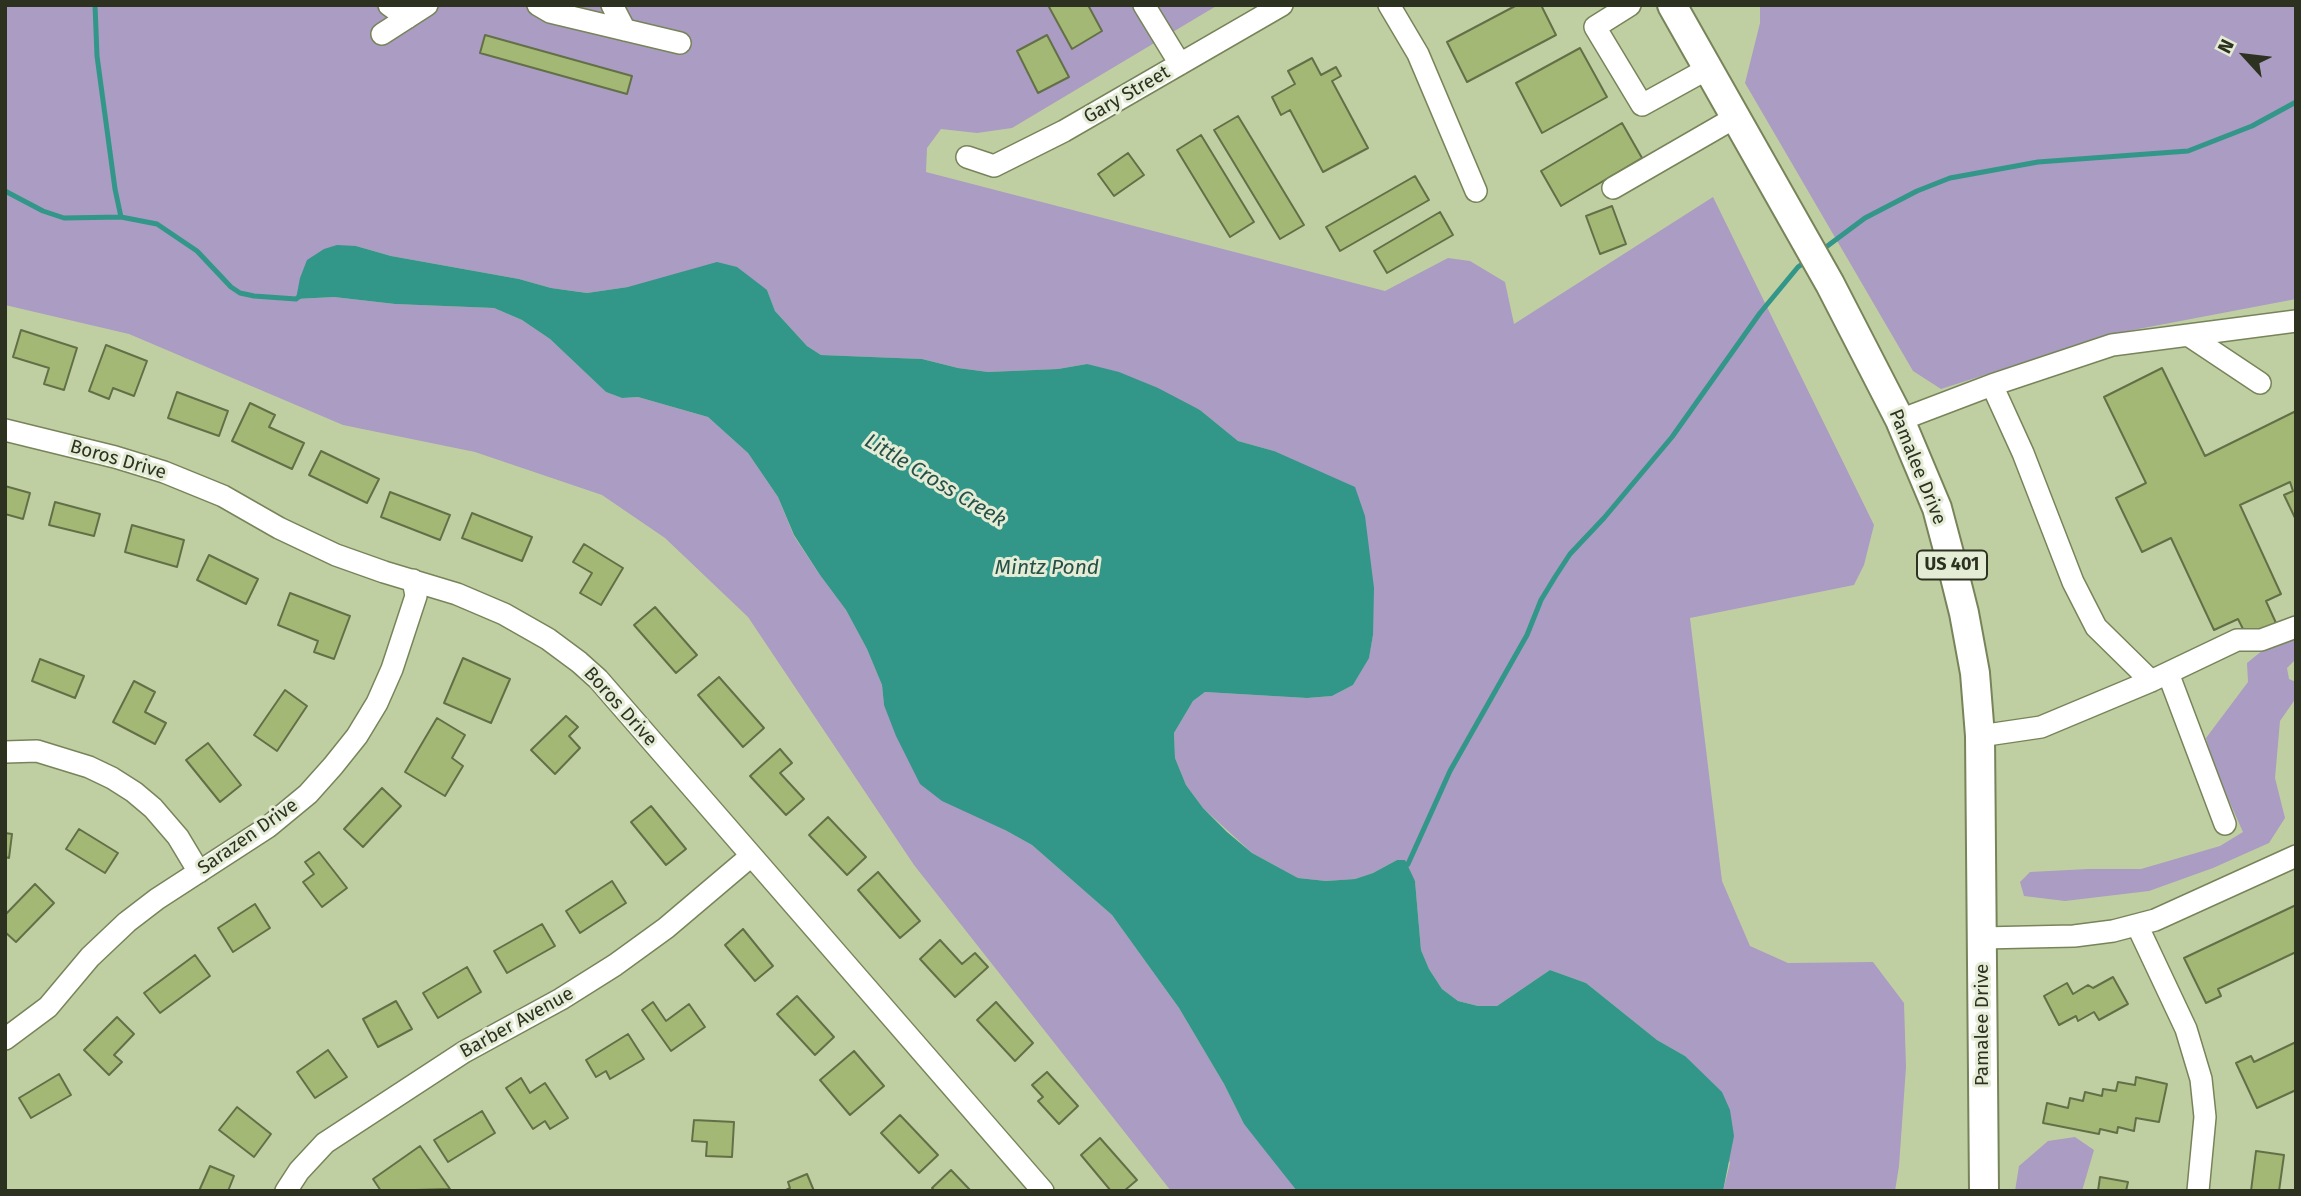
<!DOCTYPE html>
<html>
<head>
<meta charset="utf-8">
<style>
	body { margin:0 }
	#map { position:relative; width:2301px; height:1196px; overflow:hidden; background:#c0cfa2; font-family:"Fira Sans",sans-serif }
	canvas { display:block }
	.frame { position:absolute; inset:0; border:7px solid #2c3120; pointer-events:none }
	.north { position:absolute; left:2210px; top:21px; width:70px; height:70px; -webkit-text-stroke:5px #e4ecd5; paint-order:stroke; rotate:297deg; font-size:19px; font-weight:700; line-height:28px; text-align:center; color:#2c3120 }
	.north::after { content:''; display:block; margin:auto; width:24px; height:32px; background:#2c3120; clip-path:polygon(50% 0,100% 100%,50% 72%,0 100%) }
</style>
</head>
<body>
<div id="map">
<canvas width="2301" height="1196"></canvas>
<div class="frame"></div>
<div class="north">N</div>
</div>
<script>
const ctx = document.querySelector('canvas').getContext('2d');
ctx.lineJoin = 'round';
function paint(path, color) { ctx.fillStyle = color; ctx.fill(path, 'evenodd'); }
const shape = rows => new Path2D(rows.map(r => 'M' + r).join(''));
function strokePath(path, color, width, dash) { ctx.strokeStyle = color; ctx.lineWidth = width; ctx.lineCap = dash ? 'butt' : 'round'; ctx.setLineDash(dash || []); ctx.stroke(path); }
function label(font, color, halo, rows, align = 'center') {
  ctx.font = font + ' "Fira Sans",sans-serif'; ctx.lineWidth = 6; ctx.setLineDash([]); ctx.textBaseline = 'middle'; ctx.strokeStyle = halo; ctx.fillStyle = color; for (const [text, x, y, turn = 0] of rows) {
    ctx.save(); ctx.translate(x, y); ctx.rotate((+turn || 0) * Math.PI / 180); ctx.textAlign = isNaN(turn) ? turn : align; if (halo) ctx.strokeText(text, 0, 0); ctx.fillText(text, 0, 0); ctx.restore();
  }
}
paint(shape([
	[5,5,1218,5,1012,128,977,133,941,129,927,148,926,172,1385,291,1448,258,1470,261,1505,282,1514,324,1713,197,1874,525,1864,565,1854,585,1690,618,1722,881,1750,946,1788,963,1873,962,1904,1003,1906,1067,1899,1166,1895,1191,1723,1191,1730,1163,1685,1056,1657,1040,1586,983,1550,970,1497,1006,1478,1006,1458,1001,1442,989,1429,969,1421,950,1415,881,1397,860,1373,873,1355,879,1326,881,1298,878,1252,853,1203,808,1186,785,1175,758,1174,733,1193,701,1205,692,1307,698,1332,696,1353,685,1369,657,1373,635,1274,451,1238,441,1200,410,1087,364,1058,369,988,372,958,368,922,359,821,355,807,346,775,311,767,290,628,287,587,293,551,288,519,279,391,256,356,246,297,299,334,297,395,304,494,308,522,320,550,339,606,392,622,398,638,397,708,417,748,453,778,497,794,536,820,575,846,610,867,649,882,685,884,705,1005,830,1032,845,1112,915,1179,1008,1224,1084,1244,1124,1300,1191,1171,1191,914,865,748,617,665,538,602,495,475,452,343,425,129,334,5,305],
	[1760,5,2296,5,2296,299,2112,334,1941,389,1913,371,1745,83,1760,23],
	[2296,635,2296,659,2287,668,2289,679,2296,682,2296,698,2280,721,2275,778,2285,818,2269,843,2213,868,2149,891,2065,901,2024,896,2020,882,2030,872,2088,869,2141,869,2220,846,2243,832,2212,763,2206,738,2248,682,2247,663,2263,650],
	[2075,1137,2094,1150,2082,1191,2015,1191,2019,1166,2048,1141]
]), '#aa9cc2');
paint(shape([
	[337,245,356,246,391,256,519,279,551,288,587,293,628,287,717,262,737,267,767,290,775,311,807,346,821,355,922,359,958,368,988,372,1058,369,1087,364,1119,372,1158,388,1200,410,1238,441,1274,451,1355,487,1365,516,1374,588,1373,635,1369,658,1353,685,1332,696,1307,698,1205,692,1193,701,1174,733,1175,758,1186,785,1203,808,1227,832,1252,853,1298,878,1326,881,1355,879,1373,873,1397,860,1405,860,1415,881,1421,950,1429,969,1442,989,1458,1001,1478,1006,1497,1006,1550,970,1586,983,1657,1040,1685,1056,1722,1092,1730,1110,1734,1136,1723,1191,1297,1191,1244,1124,1224,1084,1179,1008,1112,915,1032,845,1005,830,942,801,920,784,896,736,884,705,882,685,867,649,846,610,820,575,794,535,778,497,748,453,708,417,638,397,622,398,606,392,550,339,522,320,494,308,395,304,334,297,296,299,300,278,307,260,324,249]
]), '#329689');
strokePath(shape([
	[95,5,97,56,115,189,121,217],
	[5,191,43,211,64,218,121,217,157,224,197,251,231,287,240,293,254,296,296,299,300,296],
	[1822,250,1865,218,1917,191,1950,178,2038,162,2188,151,2252,126,2296,102],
	[1403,868,1408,864,1450,771,1527,635,1541,600,1555,577,1570,554,1604,518,1672,437,1760,313,1798,267,1808,260]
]), '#329689', 5);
const building = shape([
	[1053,5,1088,5,1102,31,1072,49,1049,7,1053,5],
	[1517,5,1541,5,1556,35,1467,82,1447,42,1517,5],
	[485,35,632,76,627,94,480,53,485,35],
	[1047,35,1069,77,1038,93,1017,51,1047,35],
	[1580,48,1607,97,1542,133,1516,83,1580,48],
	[1312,58,1321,75,1336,67,1341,76,1332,81,1368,148,1323,172,1290,110,1281,115,1272,97,1295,84,1288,71,1312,58],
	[1238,116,1304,225,1280,239,1214,130,1238,116],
	[1622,123,1642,158,1561,206,1541,171,1622,123],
	[1201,135,1254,222,1230,237,1177,150,1201,135],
	[1128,153,1144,175,1114,196,1098,174,1128,153],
	[1415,176,1429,200,1340,251,1326,227,1415,176],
	[1612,206,1626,244,1600,254,1586,216,1612,206],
	[1440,212,1453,235,1387,273,1374,251,1440,212],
	[21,330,77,348,64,390,44,384,49,368,13,357,21,330],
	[106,345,147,361,134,396,113,388,109,399,89,391,106,345],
	[2162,368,2205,456,2296,411,2296,520,2284,495,2293,491,2290,482,2240,505,2281,594,2266,601,2276,623,2247,637,2238,619,2214,630,2171,538,2142,552,2116,498,2146,483,2104,397,2162,368],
	[177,392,228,411,219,436,168,418,177,392],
	[250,403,275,415,269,427,304,443,292,469,232,441,250,403],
	[321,451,379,479,367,503,309,475,321,451],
	[5,486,30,493,23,519,5,514,5,486],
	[390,492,450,515,440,540,381,517,390,492],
	[55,502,100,514,94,536,49,525,55,502],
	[472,513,532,537,522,561,462,538,472,513],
	[132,525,184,540,177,567,125,552,132,525],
	[584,544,623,568,601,605,580,593,592,573,573,562,584,544],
	[209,555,258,579,246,604,197,580,209,555],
	[290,593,350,616,334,659,314,652,318,641,278,625,290,593],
	[655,607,697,655,676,673,634,625,655,607],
	[463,658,510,679,491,723,444,703,463,658],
	[40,659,84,676,75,698,32,681,40,659],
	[719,677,764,728,743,747,698,695,719,677],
	[134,681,155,692,145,712,166,723,155,744,113,722,134,681],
	[285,690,307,706,277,751,254,735,285,690],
	[566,716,578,727,569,736,580,748,555,774,531,750,566,716],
	[437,718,465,735,452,758,463,766,445,796,405,772,437,718],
	[208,743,241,785,220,802,186,760,208,743],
	[780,749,792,763,780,773,804,799,786,815,750,776,780,749],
	[382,788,401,806,363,847,344,829,382,788],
	[651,806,686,849,666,865,631,822,651,806],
	[828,817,866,857,847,875,809,835,828,817],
	[79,829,118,853,105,873,66,849,79,829],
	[5,833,12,834,9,858,5,857,5,833],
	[319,852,347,888,322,907,303,882,314,874,305,862,319,852],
	[878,872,920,921,900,938,858,890,878,872],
	[612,881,626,903,580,933,566,911,612,881],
	[35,884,54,903,16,942,5,932,5,915,35,884],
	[255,904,270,928,233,952,218,928,255,904],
	[2296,905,2296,952,2218,989,2221,996,2206,1003,2184,958,2296,905],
	[542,924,555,946,507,973,494,951,542,924],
	[743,929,773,966,755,981,725,945,743,929],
	[940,940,962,964,975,953,988,967,955,997,920,959,940,940],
	[195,955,210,976,160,1013,144,993,195,955],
	[467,967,481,992,438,1018,423,993,467,967],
	[2113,977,2128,1004,2099,1020,2094,1012,2078,1021,2076,1016,2059,1025,2044,996,2067,983,2073,994,2088,985,2093,988,2113,977],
	[797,996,834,1037,815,1055,777,1014,797,996],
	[396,1001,412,1029,378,1047,363,1019,396,1001],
	[653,1002,666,1021,689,1004,705,1027,671,1051,642,1010,653,1002],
	[996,1002,1033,1043,1015,1061,977,1020,996,1002],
	[117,1017,134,1034,114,1055,122,1062,109,1075,84,1050,117,1017],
	[628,1034,644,1059,610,1079,606,1071,596,1077,586,1060,628,1034],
	[2296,1042,2296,1090,2257,1108,2236,1063,2251,1056,2254,1062,2296,1042],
	[328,1050,347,1077,315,1098,297,1072,328,1050],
	[854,1051,884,1086,850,1115,820,1080,854,1051],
	[1047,1072,1078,1106,1059,1124,1038,1101,1043,1097,1032,1085,1047,1072],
	[59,1074,71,1095,31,1118,19,1098,59,1074],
	[2136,1077,2167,1084,2159,1122,2136,1118,2134,1131,2118,1127,2117,1133,2100,1129,2099,1134,2043,1123,2047,1103,2068,1108,2070,1098,2083,1101,2085,1092,2102,1096,2103,1089,2116,1091,2118,1082,2135,1085,2136,1077],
	[521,1078,530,1093,545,1083,568,1118,550,1129,545,1121,533,1129,506,1088,521,1078],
	[237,1107,271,1134,254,1157,219,1130,237,1107],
	[482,1111,495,1133,448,1162,434,1140,482,1111],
	[900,1115,938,1155,919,1173,881,1133,900,1115],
	[694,1120,734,1122,732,1157,706,1156,707,1142,692,1141,694,1120],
	[1100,1138,1137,1180,1124,1191,1111,1191,1081,1155,1100,1138],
	[420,1146,450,1189,381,1191,373,1179,420,1146],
	[2256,1151,2284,1155,2279,1191,2251,1191,2256,1151],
	[210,1166,234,1176,228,1191,199,1191,210,1166],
	[951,1170,971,1191,935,1191,932,1188,951,1170],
	[807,1174,814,1191,784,1191,790,1188,788,1182,807,1174],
	[2100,1177,2128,1182,2126,1191,2098,1191,2100,1177]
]);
paint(building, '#a3b875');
strokePath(building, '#637047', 2);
const minor = shape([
	[389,5,407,18],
	[538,5,550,12,680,43],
	[612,5,625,30],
	[1144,5,1180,64],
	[1389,5,1418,54,1476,191],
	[1630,5,1595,27,1642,105,1709,68],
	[382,34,427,5],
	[967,157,994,166,1064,131,1282,5],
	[1613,188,1736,117],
	[2188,335,2260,383],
	[1992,385,2023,453,2073,582,2096,627,2151,681],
	[1900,420,1992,385,2112,345,2296,321],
	[5,430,115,457,164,472,223,496,279,528,336,555,384,572,457,594,504,614,548,639,579,662,598,679,1043,1191],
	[2168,673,2225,824],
	[1980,736,2041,727,2151,681,2237,640,2261,640,2296,627],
	[5,752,37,751,89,767,112,778,134,792,153,808,178,837,199,872],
	[2137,925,2186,1029,2201,1079,2205,1117,2198,1191],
	[1982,938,2074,936,2113,931,2155,920,2296,856],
	[5,1039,48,1007,90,957,127,922,157,899,268,827,308,794,333,766,357,736,377,703,392,669,416,596,413,580],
	[286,1191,299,1171,325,1143,464,1052,561,999,615,965,666,928,751,856]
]);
const major = shape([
	[1672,5,1830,284,1900,420,1937,508,1950,557,1964,613,1975,673,1980,736,1984,1191]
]);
strokePath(minor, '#77845a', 24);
strokePath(major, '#77845a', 32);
strokePath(minor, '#fff', 21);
strokePath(major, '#fff', 28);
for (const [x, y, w] of [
	[1952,565,70]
]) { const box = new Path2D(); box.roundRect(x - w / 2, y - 14.5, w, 29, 5); ctx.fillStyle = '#e4ecd5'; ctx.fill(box); strokePath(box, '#2c3120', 2); }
label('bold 18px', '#2c3120', null, [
	["US 401",1952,565]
]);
label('19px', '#2c3120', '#e4ecd5', [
	["Gary Street",1127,95,-30],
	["Boros Drive",118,460,16],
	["Pamalee Drive",1917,467,68],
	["Boros Drive",620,707,48],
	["Sarazen Drive",248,837,-35],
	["Barber Avenue",517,1023,-29],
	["Pamalee Drive",1983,1025,-90]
]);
label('italic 21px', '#255049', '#e4ecd5', [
	["Little Cross Creek",935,481,31],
	["Mintz Pond",1047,568]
]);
</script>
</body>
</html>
